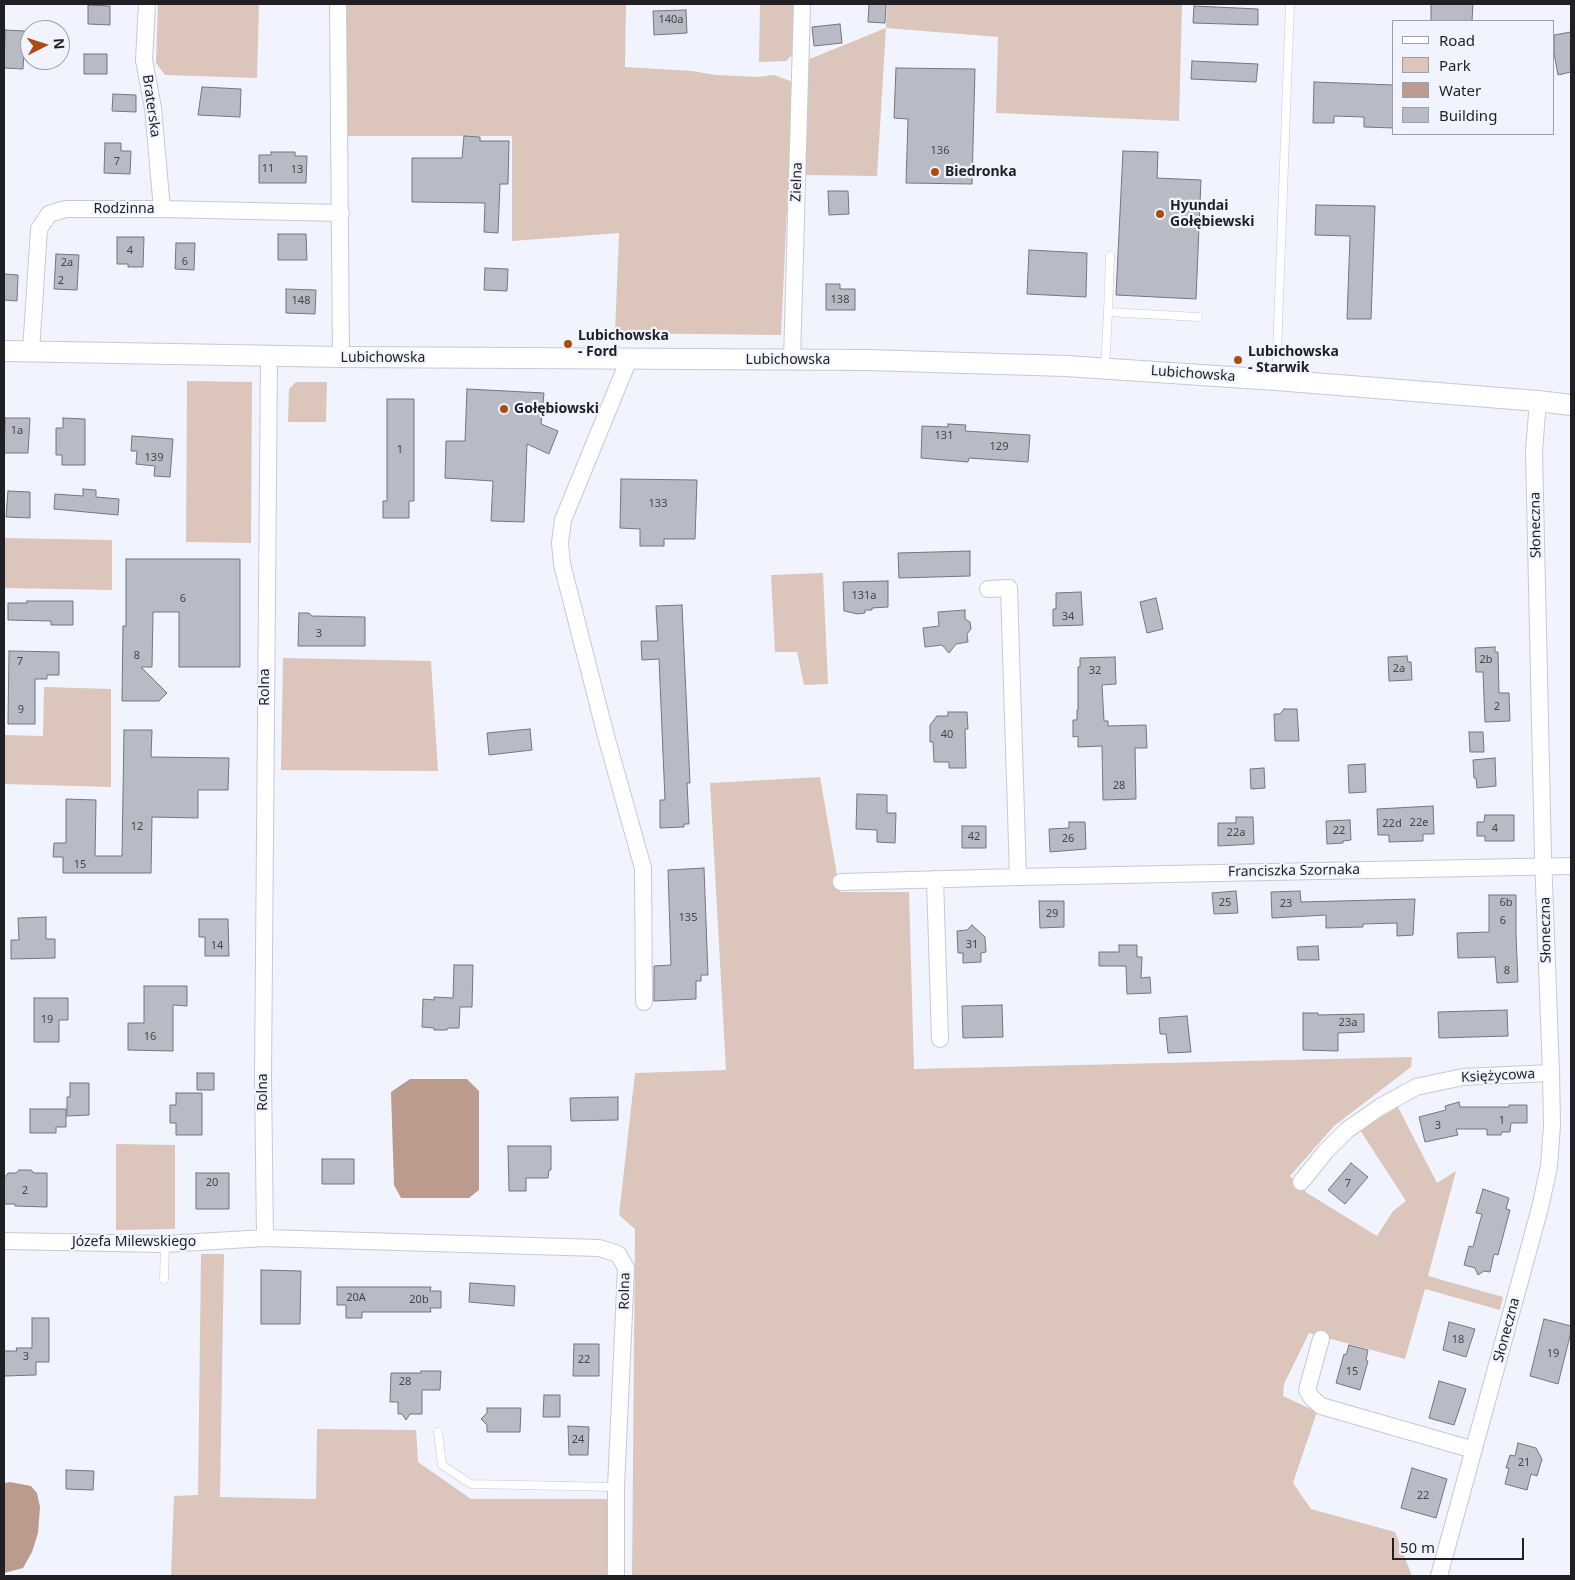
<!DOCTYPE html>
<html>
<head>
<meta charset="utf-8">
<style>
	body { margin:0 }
	#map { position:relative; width:1575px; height:1580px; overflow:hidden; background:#f1f4fe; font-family:"Noto Sans",sans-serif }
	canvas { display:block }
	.frame { position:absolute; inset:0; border:5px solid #1f1f24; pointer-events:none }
	.legend { position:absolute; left:1392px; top:20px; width:162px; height:115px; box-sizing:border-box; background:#f1f4fe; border:1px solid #9d9fa7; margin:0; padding:6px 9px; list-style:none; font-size:15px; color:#1f1f24 }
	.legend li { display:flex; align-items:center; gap:10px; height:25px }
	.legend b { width:25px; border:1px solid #9d9fa7 }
	.north { position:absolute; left:20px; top:20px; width:50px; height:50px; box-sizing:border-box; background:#f1f4fe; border:1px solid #9d9fa7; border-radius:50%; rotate:85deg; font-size:14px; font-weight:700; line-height:20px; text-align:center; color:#1f1f24 }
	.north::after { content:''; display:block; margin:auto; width:18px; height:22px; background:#ad4b10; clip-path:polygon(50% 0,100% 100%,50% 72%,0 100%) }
	.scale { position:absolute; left:1392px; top:1538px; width:132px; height:22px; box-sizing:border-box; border:2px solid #1f1f24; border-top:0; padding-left:6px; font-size:15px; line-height:18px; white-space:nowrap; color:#1f1f24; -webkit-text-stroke:4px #f1f4fe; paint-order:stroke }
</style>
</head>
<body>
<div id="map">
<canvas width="1575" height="1580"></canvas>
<div class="frame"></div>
<ul class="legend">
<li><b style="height:6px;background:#fff"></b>Road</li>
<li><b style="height:14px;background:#dcc5bb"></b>Park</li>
<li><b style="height:14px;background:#bb9b8d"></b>Water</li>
<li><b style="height:14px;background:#b8bac6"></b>Building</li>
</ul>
<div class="north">N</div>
<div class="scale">50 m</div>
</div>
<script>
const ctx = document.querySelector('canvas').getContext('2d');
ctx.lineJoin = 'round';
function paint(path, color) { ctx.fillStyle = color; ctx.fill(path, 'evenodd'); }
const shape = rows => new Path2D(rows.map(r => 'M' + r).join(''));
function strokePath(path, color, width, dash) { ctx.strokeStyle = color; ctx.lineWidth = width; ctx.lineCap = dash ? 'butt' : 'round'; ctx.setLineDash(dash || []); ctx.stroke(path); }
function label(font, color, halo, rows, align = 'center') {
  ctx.font = font + ' "Noto Sans",sans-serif'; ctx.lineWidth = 4.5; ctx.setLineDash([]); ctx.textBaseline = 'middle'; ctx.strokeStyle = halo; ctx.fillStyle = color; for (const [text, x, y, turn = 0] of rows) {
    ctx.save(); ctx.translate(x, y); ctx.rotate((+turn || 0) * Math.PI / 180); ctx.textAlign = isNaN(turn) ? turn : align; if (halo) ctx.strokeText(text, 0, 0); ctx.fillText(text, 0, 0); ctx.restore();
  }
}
paint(shape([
	[158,4,259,4,257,78,165,75,156,63],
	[347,4,626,4,625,67,692,71,716,75,758,77,774,75,793,82,781,335,615,333,619,233,512,241,512,136,346,136],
	[760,4,796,4,795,52,786,61,759,62],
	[887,4,1182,4,1179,121,996,113,998,37,886,28,877,176,802,175,807,60,886,28],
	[187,381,252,382,251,543,186,542],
	[296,382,327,382,326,422,288,422,289,389],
	[4,538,112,540,112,590,4,588],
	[823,573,828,684,804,685,797,652,775,652,771,575],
	[283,658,431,661,438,771,281,770],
	[44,687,111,689,111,787,4,784,4,735,43,736],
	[820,777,840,892,909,892,914,1069,1412,1057,1411,1067,1334,1126,1290,1176,1307,1193,1377,1236,1393,1211,1406,1201,1360,1130,1398,1107,1437,1183,1456,1171,1428,1276,1503,1297,1500,1310,1425,1289,1405,1359,1309,1333,1284,1384,1283,1396,1317,1412,1293,1483,1311,1509,1395,1532,1412,1576,632,1576,635,1229,619,1215,635,1073,726,1070,710,783],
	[116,1144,175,1145,175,1229,116,1230],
	[201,1254,224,1254,220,1497,316,1499,317,1429,416,1430,418,1462,471,1499,608,1499,607,1576,171,1576,174,1496,198,1495]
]), '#dcc5bb');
paint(shape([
	[410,1079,467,1079,479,1091,479,1190,469,1198,401,1198,394,1185,391,1092],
	[10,1482,31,1486,37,1493,40,1507,38,1533,32,1552,23,1568,4,1573,4,1483]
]), '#bb9b8d');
const building = shape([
	[869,4,886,4,885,23,868,22,869,4],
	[1431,4,1473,4,1472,21,1431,21,1431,4],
	[88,5,110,6,110,25,88,24,88,5],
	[1194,6,1258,9,1258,25,1193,23,1194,6],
	[686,10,687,33,654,35,653,11,686,10],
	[840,24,842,43,814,46,812,27,840,24],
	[5,30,25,31,23,69,4,68,5,30],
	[1571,32,1571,72,1558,75,1554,53,1554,35,1571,32],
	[84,54,107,54,107,74,84,74,84,54],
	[1192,61,1258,64,1256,82,1191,79,1192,61],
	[896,68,975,69,972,184,906,183,908,119,894,118,896,68],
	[1314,82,1394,85,1394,128,1364,127,1364,117,1334,116,1334,123,1313,123,1314,82],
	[202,87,241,89,240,117,198,115,202,87],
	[113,94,136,95,136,112,112,111,113,94],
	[464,136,480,137,480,141,509,141,508,184,500,184,498,233,484,232,485,203,412,202,412,158,462,158,464,136],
	[105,143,121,143,121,151,131,151,130,174,104,173,105,143],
	[1123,151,1158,152,1157,178,1201,180,1196,299,1116,295,1123,151],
	[271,152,295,152,295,156,307,156,306,183,259,183,259,155,271,155,271,152],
	[828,191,848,191,849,214,829,215,828,191],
	[1316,205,1375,206,1371,319,1347,319,1350,236,1315,235,1316,205],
	[278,234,306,234,307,260,278,260,278,234],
	[117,237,144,237,143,267,128,267,128,264,117,264,117,237],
	[176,243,195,243,194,270,175,269,176,243],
	[1029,250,1087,253,1086,297,1027,294,1029,250],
	[56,254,79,255,77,290,54,289,56,254],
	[485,268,508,269,507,291,484,290,485,268],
	[4,274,18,275,17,301,4,300,4,274],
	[826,284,840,284,840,289,855,289,855,310,826,310,826,284],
	[286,289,316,290,315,314,286,313,286,289],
	[467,389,544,393,541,424,558,431,549,454,527,444,524,522,491,521,493,481,445,478,446,441,465,441,467,389],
	[387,399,414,399,414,501,409,501,409,518,383,518,383,501,387,501,387,399],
	[5,418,30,418,28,453,4,453,5,418],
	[63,418,85,419,85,465,62,465,62,455,56,455,56,428,63,428,63,418],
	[948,424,966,425,965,431,1030,435,1028,462,969,458,968,462,921,458,922,426,948,427,948,424],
	[132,436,173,439,170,477,154,476,155,466,136,464,137,451,131,451,132,436],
	[621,479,697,480,695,539,664,539,664,546,640,546,640,529,620,528,621,479],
	[83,489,96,490,96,497,119,499,118,515,54,509,55,494,83,496,83,489],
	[8,491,30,492,30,518,6,517,8,491],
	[970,551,970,576,899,578,898,553,970,551],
	[126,559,240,559,240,667,179,667,179,612,153,612,152,667,141,667,167,693,159,701,122,701,123,626,126,626,126,559],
	[888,581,888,607,872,608,872,610,865,610,865,613,858,614,844,611,843,582,888,581],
	[1081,592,1083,625,1053,626,1053,609,1056,609,1056,593,1081,592],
	[1156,598,1163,629,1147,633,1140,602,1156,598],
	[27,601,73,601,73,625,51,625,51,621,8,620,8,603,27,603,27,601],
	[682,605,690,783,687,783,689,824,684,824,684,827,660,828,660,800,665,800,659,659,642,660,641,641,658,641,656,606,682,605],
	[965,610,965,619,970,622,971,629,967,634,968,642,956,644,949,653,942,645,925,647,923,628,939,626,938,612,965,610],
	[299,613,309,613,312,616,365,617,365,646,298,646,299,613],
	[1495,647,1495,652,1498,652,1499,693,1509,693,1510,721,1485,722,1483,672,1476,672,1475,648,1495,647],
	[9,651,59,652,59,675,47,675,47,679,35,679,35,724,8,724,9,651],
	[1407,656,1408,662,1411,662,1412,680,1389,681,1388,657,1407,656],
	[1115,657,1116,684,1102,685,1104,721,1108,721,1108,726,1146,725,1147,748,1135,748,1136,799,1103,800,1102,746,1078,747,1078,736,1073,737,1073,720,1077,720,1077,710,1078,710,1078,667,1080,667,1080,658,1115,657],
	[1284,709,1297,709,1299,741,1275,741,1274,714,1280,714,1284,709],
	[948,712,967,712,968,729,965,729,966,768,949,768,949,762,934,762,933,742,930,742,930,725,937,716,948,716,948,712],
	[530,729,532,750,489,755,487,733,530,729],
	[124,730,152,730,151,757,229,758,228,790,198,790,198,818,152,817,151,873,63,873,63,857,53,857,54,843,66,843,66,799,96,800,95,856,122,856,124,730],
	[1469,732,1483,732,1484,752,1470,752,1469,732],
	[1495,758,1496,786,1477,788,1476,778,1474,778,1473,760,1495,758],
	[1365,764,1366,792,1349,793,1348,765,1365,764],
	[1264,768,1265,788,1251,789,1250,769,1264,768],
	[857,794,887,795,887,813,896,813,895,843,877,842,877,830,856,829,857,794],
	[1433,806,1434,834,1423,834,1423,841,1389,842,1389,835,1378,835,1377,809,1433,806],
	[1485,815,1514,815,1514,841,1485,841,1485,836,1477,836,1477,822,1484,822,1485,815],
	[1236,817,1253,817,1254,844,1218,846,1218,823,1236,823,1236,817],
	[1350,820,1351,840,1343,841,1343,843,1327,844,1326,821,1350,820],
	[1069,822,1085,822,1086,849,1050,852,1049,829,1069,828,1069,822],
	[962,826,986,826,986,848,962,848,962,826],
	[704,868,708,975,701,975,701,981,696,981,696,999,654,1001,654,966,671,965,668,870,704,868],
	[1236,891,1238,913,1214,914,1212,893,1236,891],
	[1300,891,1301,902,1415,899,1413,935,1397,936,1397,923,1363,924,1363,927,1326,928,1326,915,1272,918,1271,892,1300,891],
	[1489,895,1516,895,1516,934,1518,982,1497,983,1495,957,1458,958,1457,933,1489,932,1489,895],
	[1039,901,1064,901,1064,927,1040,928,1039,901],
	[46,917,46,939,55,939,55,958,11,959,11,940,19,940,18,918,46,917],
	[199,919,228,919,229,956,205,956,205,937,199,937,199,919],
	[972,925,985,937,986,952,981,953,981,962,963,963,963,953,958,953,957,931,967,930,972,925],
	[1119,945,1137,945,1137,957,1142,957,1141,978,1150,977,1151,993,1127,994,1126,966,1099,966,1099,952,1119,952,1119,945],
	[1318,946,1319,960,1298,960,1297,947,1318,946],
	[454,965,473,965,472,1007,460,1007,459,1028,448,1028,447,1030,434,1030,434,1028,422,1027,423,999,434,1000,434,997,453,998,454,965],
	[144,986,187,986,187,1006,173,1005,173,1051,128,1050,128,1023,144,1023,144,986],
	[34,998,68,998,68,1020,59,1020,59,1042,34,1042,34,998],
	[1002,1005,1003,1037,963,1038,962,1006,1002,1005],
	[1507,1010,1508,1036,1439,1038,1438,1012,1507,1010],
	[1303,1013,1318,1013,1318,1015,1364,1014,1364,1032,1338,1033,1338,1051,1303,1050,1303,1013],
	[1187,1016,1191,1052,1168,1053,1166,1034,1160,1034,1159,1018,1187,1016],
	[197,1073,214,1073,214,1090,197,1090,197,1073],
	[70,1083,89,1083,89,1115,67,1116,67,1097,70,1097,70,1083],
	[176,1093,202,1093,202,1135,176,1135,176,1123,170,1123,170,1105,176,1105,176,1093],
	[618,1097,618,1120,571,1121,570,1098,618,1097],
	[1459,1102,1460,1107,1509,1107,1509,1105,1527,1105,1527,1123,1511,1123,1510,1132,1502,1132,1501,1135,1487,1135,1487,1129,1456,1129,1458,1135,1425,1142,1419,1117,1446,1110,1445,1106,1459,1102],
	[30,1109,66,1109,66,1127,56,1127,56,1133,30,1133,30,1109],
	[508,1146,551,1146,551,1170,549,1170,548,1178,526,1178,526,1191,509,1191,508,1146],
	[322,1159,354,1159,354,1184,322,1184,322,1159],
	[1351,1163,1368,1177,1345,1204,1328,1190,1351,1163],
	[19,1170,31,1170,34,1173,47,1173,47,1207,15,1206,15,1204,4,1204,4,1178,8,1173,16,1173,19,1170],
	[196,1173,229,1173,229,1209,196,1209,196,1173],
	[1483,1189,1509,1198,1506,1209,1510,1210,1498,1255,1494,1254,1490,1272,1484,1271,1478,1275,1475,1268,1464,1265,1469,1246,1473,1247,1482,1214,1476,1213,1483,1189],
	[261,1270,301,1271,300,1324,261,1324,261,1270],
	[470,1283,515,1286,514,1306,469,1302,470,1283],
	[337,1287,431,1287,430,1291,441,1291,441,1308,430,1308,431,1312,362,1312,362,1318,346,1318,346,1305,337,1305,337,1287],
	[32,1318,49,1318,49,1362,36,1362,36,1375,4,1376,4,1351,17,1351,16,1348,32,1348,32,1318],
	[1544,1319,1571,1326,1571,1332,1558,1384,1530,1376,1544,1319],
	[1449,1322,1475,1329,1466,1357,1443,1350,1449,1322],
	[574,1344,599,1344,599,1376,573,1376,574,1344],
	[1349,1345,1368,1350,1366,1360,1368,1361,1360,1390,1336,1383,1344,1354,1346,1355,1349,1345],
	[421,1371,441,1371,440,1390,422,1390,422,1414,410,1414,406,1420,402,1414,398,1414,398,1402,390,1402,391,1373,421,1373,421,1371],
	[1439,1381,1466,1389,1454,1425,1429,1418,1439,1381],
	[544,1395,560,1395,560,1417,543,1417,544,1395],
	[487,1408,521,1408,520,1432,487,1432,487,1425,481,1419,487,1413,487,1408],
	[568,1426,589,1427,588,1455,569,1455,568,1426],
	[1518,1443,1536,1448,1542,1459,1537,1476,1531,1474,1527,1490,1505,1484,1509,1468,1506,1468,1510,1455,1515,1456,1518,1443],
	[1412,1468,1447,1479,1436,1518,1401,1508,1412,1468],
	[66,1470,94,1471,93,1490,66,1489,66,1470]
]);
paint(building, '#b8bac6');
strokePath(building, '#737681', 1);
const service = shape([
	[1108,312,1110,256],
	[1105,368,1108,312,1198,317],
	[1276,379,1290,4],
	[164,1280,165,1244],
	[438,1432,442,1465,471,1484,616,1487]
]);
const minor = shape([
	[147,4,144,60,153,108,162,209],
	[338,4,341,357],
	[31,351,39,229,49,214,66,209,162,209,341,213],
	[269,356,263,1075,265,1238,599,1248,618,1254,626,1268,616,1487,616,1576],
	[629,359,563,520,560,543,562,564,606,736,643,868,644,1002],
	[792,360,802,4],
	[988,589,1009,588,1018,877],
	[935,879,940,1039],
	[841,882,1018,877,1571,866],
	[1301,1182,1326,1151,1347,1130,1380,1107,1416,1087,1463,1077,1551,1073],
	[4,1241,165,1244,265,1238],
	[1321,1339,1307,1390,1312,1398,1321,1406,1474,1450],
	[1439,1576,1540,1208,1549,1166,1552,1125,1551,1073,1543,856,1534,451,1538,401]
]);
const tertiary = shape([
	[4,351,341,357,867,360,1066,366,1276,380,1538,401,1571,405]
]);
strokePath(service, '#c6c9d5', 9);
strokePath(minor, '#c6c9d5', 18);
strokePath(tertiary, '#c6c9d5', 22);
strokePath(service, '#fff', 8);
strokePath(minor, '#fff', 16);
strokePath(tertiary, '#fff', 20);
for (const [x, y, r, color] of [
	[935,172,5,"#ad4b10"],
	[1160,214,5,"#ad4b10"],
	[568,344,5,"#ad4b10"],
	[1238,360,5,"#ad4b10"],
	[504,409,5,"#ad4b10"]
]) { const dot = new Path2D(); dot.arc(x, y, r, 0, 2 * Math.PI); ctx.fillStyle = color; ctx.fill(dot); strokePath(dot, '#f1f4fe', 2); }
label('11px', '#45464c', null, [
	["140a",671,20],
	["136",940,151],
	["7",117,162],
	["11",268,169],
	["13",297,170],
	["4",130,251],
	["6",185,262],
	["2a",67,263],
	["2",61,281],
	["138",840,300],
	["148",301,301],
	["1a",17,431],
	["131",944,436],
	["129",999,447],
	["1",400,450],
	["139",154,458],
	["133",658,504],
	["131a",864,596],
	["6",183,599],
	["34",1068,617],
	["3",319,634],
	["8",137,656],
	["2b",1486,660],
	["7",20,662],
	["2a",1399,669],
	["32",1095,671],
	["2",1497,707],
	["9",21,710],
	["40",947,735],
	["28",1119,786],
	["22e",1419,823],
	["22d",1392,824],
	["12",137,827],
	["4",1495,829],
	["22",1339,831],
	["22a",1236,833],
	["42",974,837],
	["26",1068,839],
	["15",80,865],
	["25",1225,903],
	["6b",1506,903],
	["23",1286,904],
	["29",1052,914],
	["135",688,918],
	["6",1503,921],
	["31",972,945],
	["14",217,946],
	["8",1507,971],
	["19",47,1020],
	["23a",1348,1023],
	["16",150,1037],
	["1",1502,1121],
	["3",1438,1126],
	["20",212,1183],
	["7",1348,1184],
	["2",25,1191],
	["20A",356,1298],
	["20b",419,1300],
	["18",1458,1340],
	["19",1553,1354],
	["3",26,1357],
	["22",584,1360],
	["15",1352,1372],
	["28",405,1382],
	["24",578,1440],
	["21",1524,1463],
	["22",1423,1496]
]);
label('14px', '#1f1f24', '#f1f4fe', [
	["Braterska",151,106,82],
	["Zielna",797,182,-88],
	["Rodzinna",124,209],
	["Lubichowska",383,358],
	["Lubichowska",788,360],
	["Lubichowska",1193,374,4],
	["Słoneczna",1536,525,-91],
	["Rolna",265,687,-90],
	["Franciszka Szornaka",1294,871,-1],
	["Słoneczna",1546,930,-91],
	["Księżycowa",1498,1076,-3],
	["Rolna",263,1092,-90],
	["Józefa Milewskiego",134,1242],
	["Rolna",625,1291,-89],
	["Słoneczna",1507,1330,-75]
]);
label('bold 14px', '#1f1f24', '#f1f4fe', [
	["Biedronka",945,172],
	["Hyundai",1170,206],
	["Gołębiewski",1170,222],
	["Lubichowska",578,336],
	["- Ford",578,352],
	["Lubichowska",1248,352],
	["- Starwik",1248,368],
	["Gołębiowski",514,409]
], 'left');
</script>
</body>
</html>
